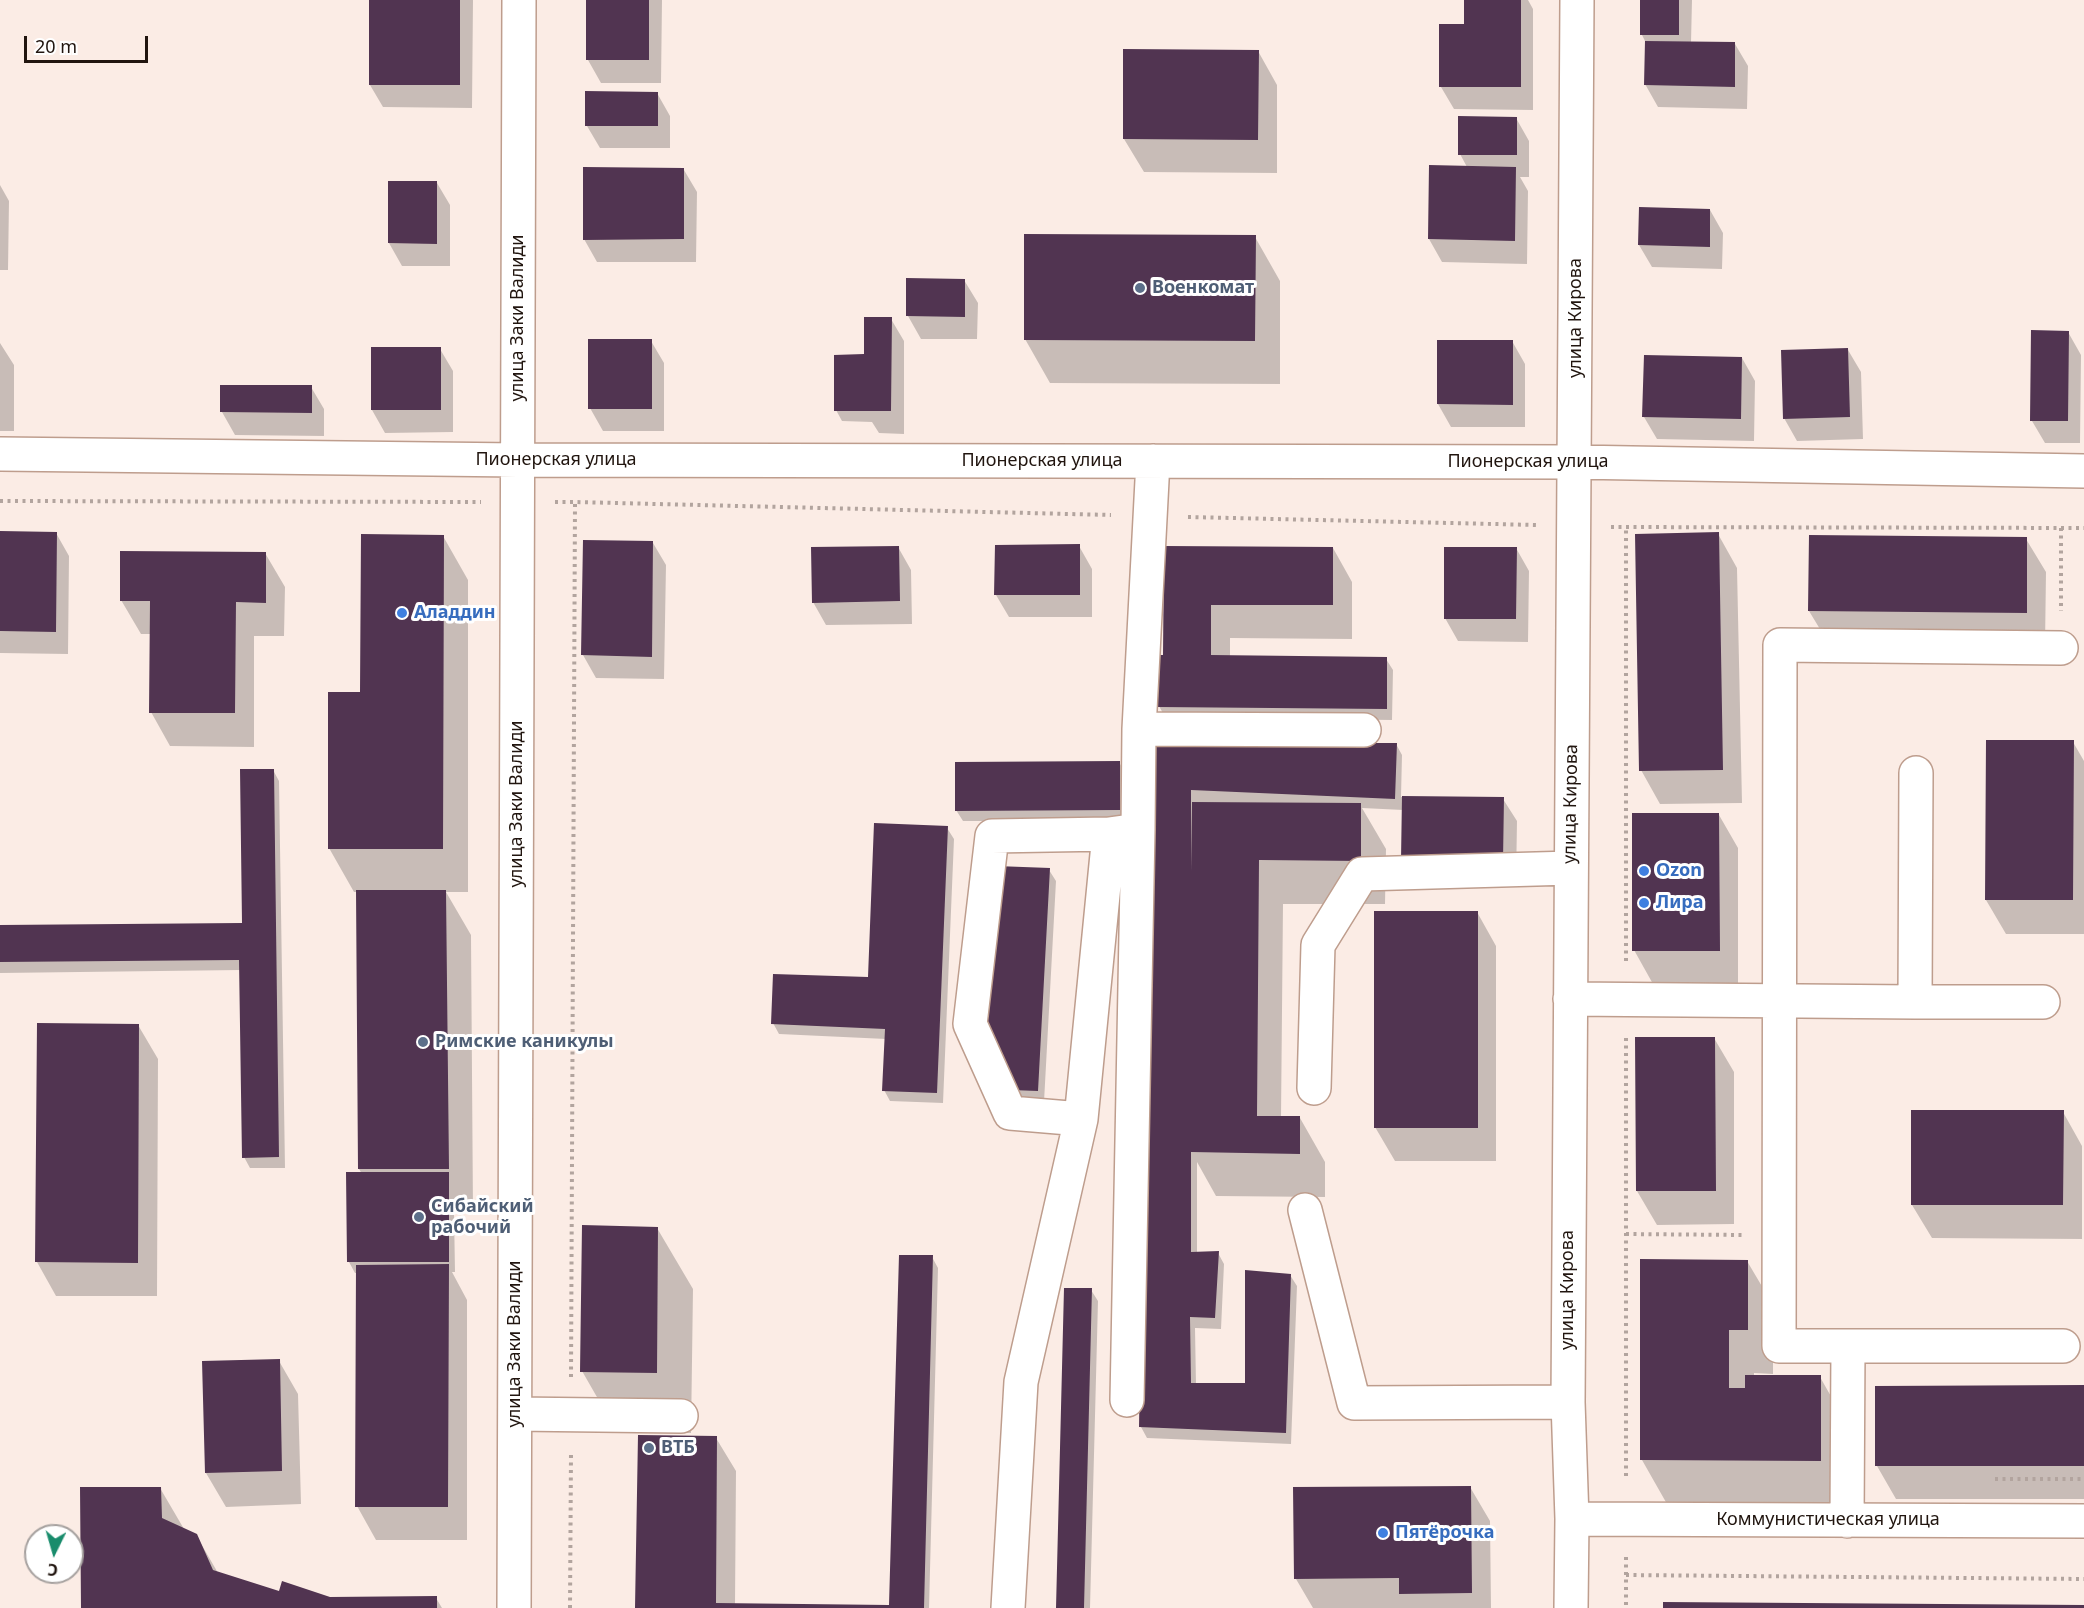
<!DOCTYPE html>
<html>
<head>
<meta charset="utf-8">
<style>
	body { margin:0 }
	#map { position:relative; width:2084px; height:1608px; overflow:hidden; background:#fbece5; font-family:"Noto Sans",sans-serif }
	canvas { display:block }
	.north { position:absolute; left:24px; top:1524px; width:60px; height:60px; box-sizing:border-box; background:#fff; border:2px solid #a6a19f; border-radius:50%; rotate:185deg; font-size:16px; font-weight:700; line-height:24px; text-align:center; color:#21150f }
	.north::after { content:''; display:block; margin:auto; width:21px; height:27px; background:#198c6c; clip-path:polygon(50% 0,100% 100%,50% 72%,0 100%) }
	.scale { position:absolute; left:24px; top:36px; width:124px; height:27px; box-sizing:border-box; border:3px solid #21150f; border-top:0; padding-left:8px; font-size:18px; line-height:21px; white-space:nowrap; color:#21150f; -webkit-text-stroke:4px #fff; paint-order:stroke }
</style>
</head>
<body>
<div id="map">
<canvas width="2084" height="1608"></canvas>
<div class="north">С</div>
<div class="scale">20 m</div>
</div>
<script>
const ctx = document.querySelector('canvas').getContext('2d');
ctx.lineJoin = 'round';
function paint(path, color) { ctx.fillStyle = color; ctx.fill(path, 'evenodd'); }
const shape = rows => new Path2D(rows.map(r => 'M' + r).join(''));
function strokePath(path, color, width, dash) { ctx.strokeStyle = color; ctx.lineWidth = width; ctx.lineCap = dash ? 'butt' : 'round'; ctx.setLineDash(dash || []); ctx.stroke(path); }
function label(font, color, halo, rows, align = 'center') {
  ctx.font = font + ' "Noto Sans",sans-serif'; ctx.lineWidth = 6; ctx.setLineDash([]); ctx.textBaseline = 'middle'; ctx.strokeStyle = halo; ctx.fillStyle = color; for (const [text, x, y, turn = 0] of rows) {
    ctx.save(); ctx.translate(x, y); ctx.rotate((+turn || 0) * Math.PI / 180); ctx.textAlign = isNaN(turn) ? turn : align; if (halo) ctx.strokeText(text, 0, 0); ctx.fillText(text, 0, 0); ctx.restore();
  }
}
paint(shape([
	[371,0,473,0,472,108,383,107,370,85],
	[588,0,662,0,661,83,601,83,588,60],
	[1465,0,1528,0,1533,9,1533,110,1454,109,1441,87,1465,26],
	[1642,0,1692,0,1691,43,1735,44,1748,66,1747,109,1658,107,1645,84,1646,43,1642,35],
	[1258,51,1277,85,1277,173,1144,172,1124,139],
	[657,93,670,116,670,148,600,148,587,126],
	[1516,118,1529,141,1529,177,1520,177,1528,191,1527,264,1442,262,1429,239,1467,167,1460,154],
	[684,170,697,192,696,262,597,262,584,239],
	[437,183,450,205,450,266,402,266,389,243],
	[0,185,9,201,8,270,0,270],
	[1710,210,1723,233,1722,269,1652,267,1639,245],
	[1255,237,1280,281,1280,384,1050,383,1025,339],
	[964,280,978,303,977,339,921,339,908,316],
	[891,319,904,341,904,434,879,433,872,422,842,421,836,410,863,356],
	[2068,332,2081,355,2080,443,2045,443,2032,421],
	[651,341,664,363,664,431,603,431,590,408],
	[1512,341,1525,364,1525,427,1451,427,1438,404,1439,342],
	[0,343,14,365,14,431,0,431],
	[440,349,453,371,453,432,385,433,372,410],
	[1848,350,1861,372,1863,439,1797,441,1784,418],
	[1742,358,1755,381,1754,441,1657,439,1644,417],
	[311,387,324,409,324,436,235,435,222,412],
	[0,533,56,533,69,556,68,654,0,653],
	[1718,534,1737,568,1742,803,1660,804,1641,770],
	[443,536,468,580,468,892,446,892,471,935,473,1212,454,1212,455,1272,452,1272,467,1300,467,1540,376,1540,357,1506,357,1273,355,1273,349,1262,348,1174,362,1174,359,1169,357,892,354,892,329,848,362,694],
	[2026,539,2046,572,2045,646,1829,644,1809,611],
	[585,541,653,543,666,565,664,679,596,678,583,655],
	[1079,546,1092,569,1092,617,1009,617,996,595],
	[898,547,911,570,912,624,826,625,813,602],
	[1166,547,1333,548,1352,582,1352,639,1230,638,1230,657,1386,659,1393,670,1392,720,1165,717,1159,706,1165,656],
	[1516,548,1529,571,1528,642,1458,641,1445,618],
	[265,553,285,587,284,636,254,636,254,747,170,746,151,712,151,634,141,634,121,600],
	[2073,742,2084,761,2084,934,2006,934,1986,900],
	[1396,744,1402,755,1401,797,1503,799,1517,821,1516,883,1403,810,1362,808,1386,849,1385,904,1283,904,1281,1118,1300,1118,1325,1162,1325,1197,1216,1196,1197,1162,1197,1253,1218,1253,1224,1264,1221,1329,1195,1328,1196,1385,1247,1385,1290,1275,1297,1286,1291,1444,1147,1438,1141,1427,1152,745],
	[1119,762,1125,773,1126,821,963,821,956,810],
	[273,770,279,781,285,1168,250,1168,244,1157,241,970,0,973,0,927,244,924],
	[1719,815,1738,848,1738,984,1653,984,1634,950],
	[947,828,954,839,943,1103,890,1101,884,1090,886,1039,779,1034,773,1023,869,979],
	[1049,870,1056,881,1044,1102,992,1099],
	[1477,912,1496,946,1496,1161,1395,1161,1375,1127],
	[138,1025,158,1059,157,1296,56,1296,37,1262],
	[1714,1038,1734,1072,1734,1224,1657,1225,1637,1191,1636,1039],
	[2063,1112,2082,1146,2082,1239,1932,1238,1912,1205],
	[657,1228,693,1289,691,1433,617,1432,582,1371],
	[932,1257,938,1268,929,1608,892,1608],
	[1747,1261,1773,1305,1773,1374,1754,1373,1754,1377,1820,1377,1845,1421,1845,1504,1667,1504,1642,1460],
	[1091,1290,1098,1301,1090,1608,1058,1608],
	[279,1361,298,1394,301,1504,226,1507,206,1473],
	[2084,1387,2084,1499,1896,1499,1877,1466],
	[716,1438,736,1471,735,1605,889,1608,637,1608],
	[1470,1487,1490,1521,1491,1608,1313,1608,1296,1579],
	[160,1488,184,1529,196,1535,218,1573,280,1593,330,1598,436,1598,442,1608,83,1608]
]), '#0003');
paint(shape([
	[369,0,460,0,460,85,369,85],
	[586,0,649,0,649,60,586,60],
	[1464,0,1521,0,1521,87,1439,87,1439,24,1464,24],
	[1640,0,1679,0,1679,35,1640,35],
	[1645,41,1735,42,1735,87,1644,85],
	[1123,49,1259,50,1258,140,1123,139],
	[585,91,658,92,658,126,585,126],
	[1458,116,1517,117,1517,155,1458,155],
	[1429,165,1516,167,1515,241,1428,239],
	[583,167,684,168,684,239,583,240],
	[388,181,437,181,437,244,388,243],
	[1639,207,1710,209,1710,247,1638,245],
	[1024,234,1256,235,1255,341,1024,340],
	[906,278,965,279,965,317,906,316],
	[864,317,892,317,891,411,834,411,834,355,864,354],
	[2031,330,2069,331,2068,421,2030,421],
	[588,339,652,339,652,409,588,409],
	[1437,340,1513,340,1513,405,1437,404],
	[371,347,441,347,441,410,371,410],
	[1848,348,1850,417,1783,419,1781,350],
	[1644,355,1742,357,1741,419,1642,417],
	[220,385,312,385,312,413,220,412],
	[0,531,57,532,56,632,0,631],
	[1719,532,1723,770,1639,771,1635,534],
	[361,534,444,535,443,849,328,849,328,692,360,692],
	[1809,535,2027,537,2027,613,1808,611],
	[583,540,653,541,652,657,581,655],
	[1080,544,1080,595,994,595,995,545],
	[899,546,900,601,812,603,811,547],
	[1164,546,1333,547,1333,605,1211,605,1211,655,1387,657,1387,709,1157,707,1158,655,1163,655],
	[1444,547,1517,547,1516,619,1444,619],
	[120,551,266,552,266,603,236,602,235,713,149,713,150,601,120,601],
	[1986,740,2074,740,2073,900,1985,900],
	[1150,743,1397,743,1395,799,1191,790,1191,871,1192,802,1361,803,1361,861,1259,860,1257,1116,1300,1116,1300,1154,1191,1152,1191,1252,1219,1251,1215,1318,1190,1317,1191,1383,1245,1383,1245,1270,1291,1274,1286,1433,1139,1427],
	[1120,761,1120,810,955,811,955,762],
	[240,769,274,769,279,1157,242,1158,239,960,0,962,0,925,242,923],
	[1402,796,1504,797,1503,861,1401,860],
	[1632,813,1719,813,1720,951,1632,951],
	[874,823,948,826,937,1093,882,1091,885,1029,771,1024,773,974,868,977],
	[996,866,1050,868,1038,1091,984,1089],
	[356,890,446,890,449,1169,358,1169],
	[1374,911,1478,911,1478,1128,1374,1128],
	[37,1023,139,1024,138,1263,35,1262],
	[1635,1037,1715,1037,1716,1191,1636,1191],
	[1911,1110,2064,1110,2063,1205,1911,1205],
	[346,1172,449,1172,449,1262,347,1262],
	[582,1225,658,1227,657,1373,580,1372],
	[899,1255,933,1255,924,1608,635,1608,638,1435,717,1436,716,1603,889,1605],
	[1640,1259,1748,1260,1748,1330,1729,1330,1729,1388,1745,1388,1745,1375,1821,1375,1821,1461,1640,1460],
	[449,1264,448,1507,355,1507,356,1265],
	[1064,1288,1092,1288,1084,1608,1056,1608],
	[280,1359,282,1471,205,1473,202,1361],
	[2084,1385,2084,1466,1875,1466,1875,1386],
	[1471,1486,1472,1593,1399,1594,1399,1578,1294,1579,1293,1487],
	[80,1487,161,1487,162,1518,197,1534,213,1570,279,1591,282,1581,330,1597,437,1596,437,1608,81,1608],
	[1663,1602,2084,1605,2084,1608,1663,1608]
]), '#513451');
const minor = shape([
	[0,454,518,460,1575,462,2084,471],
	[2061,648,1780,645,1779,1346,2063,1346],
	[1139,729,1364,730],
	[1570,999,1915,1002,1916,773],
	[1915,1002,2043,1002],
	[1314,1088,1318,945,1362,874,1571,868],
	[1081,1119,1010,1113,970,1024,992,836,1109,834],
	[1305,1210,1354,1403,1568,1402],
	[1127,1400,1138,830],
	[515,1414,681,1416],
	[1572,1519,2084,1521],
	[1847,1521,1848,1347],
	[514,1608,519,0],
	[1008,1608,1021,1382,1081,1119,1109,834,1138,830,1139,729,1153,461],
	[1571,1608,1572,1519,1568,1402,1577,0]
]);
strokePath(minor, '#be9d8d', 36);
strokePath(shape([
	[0,501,481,502],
	[555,502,575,502],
	[1188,517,1537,525],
	[1611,527,2084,528],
	[2061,528,2061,611],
	[1626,961,1626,527],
	[1626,1038,1626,1480],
	[1626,1234,1742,1235],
	[571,1377,575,502,1111,515],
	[1995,1479,2084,1479],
	[1626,1557,1626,1608],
	[1626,1575,2084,1579],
	[570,1608,571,1454]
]), '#b2a49e', 4, [3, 4.5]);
strokePath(minor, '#fff', 33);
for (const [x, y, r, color] of [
	[1140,288,6,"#5c6f8a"],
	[402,613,6,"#3f7fe0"],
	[1644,871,6,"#3f7fe0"],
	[1644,903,6,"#3f7fe0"],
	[423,1042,6,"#5c6f8a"],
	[419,1217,6,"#5c6f8a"],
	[649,1448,6,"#5c6f8a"],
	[1383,1533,6,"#3f7fe0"]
]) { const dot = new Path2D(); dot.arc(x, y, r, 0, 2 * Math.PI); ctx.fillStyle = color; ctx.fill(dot); strokePath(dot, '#fff', 2); }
label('bold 18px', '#4e5e75', '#fff', [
	["Военкомат",1152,288],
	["Римские каникулы",435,1042],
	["Сибайский",431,1207],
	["рабочий",431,1228],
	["ВТБ",661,1448]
], 'left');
label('18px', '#21150f', '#fff', [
	["улица Заки Валиди",518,318,-90],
	["улица Кирова",1576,318,-90],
	["Пионерская улица",556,460],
	["Пионерская улица",1042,461],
	["Пионерская улица",1528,462],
	["улица Заки Валиди",517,804,-90],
	["улица Кирова",1571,804,-89],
	["улица Кирова",1568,1290,-90],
	["улица Заки Валиди",515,1344,-90],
	["Коммунистическая улица",1828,1520]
]);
label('bold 18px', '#366cbe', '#fff', [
	["Аладдин",414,613],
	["Ozon",1656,871],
	["Лира",1656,903],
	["Пятёрочка",1395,1533]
], 'left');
</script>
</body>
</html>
